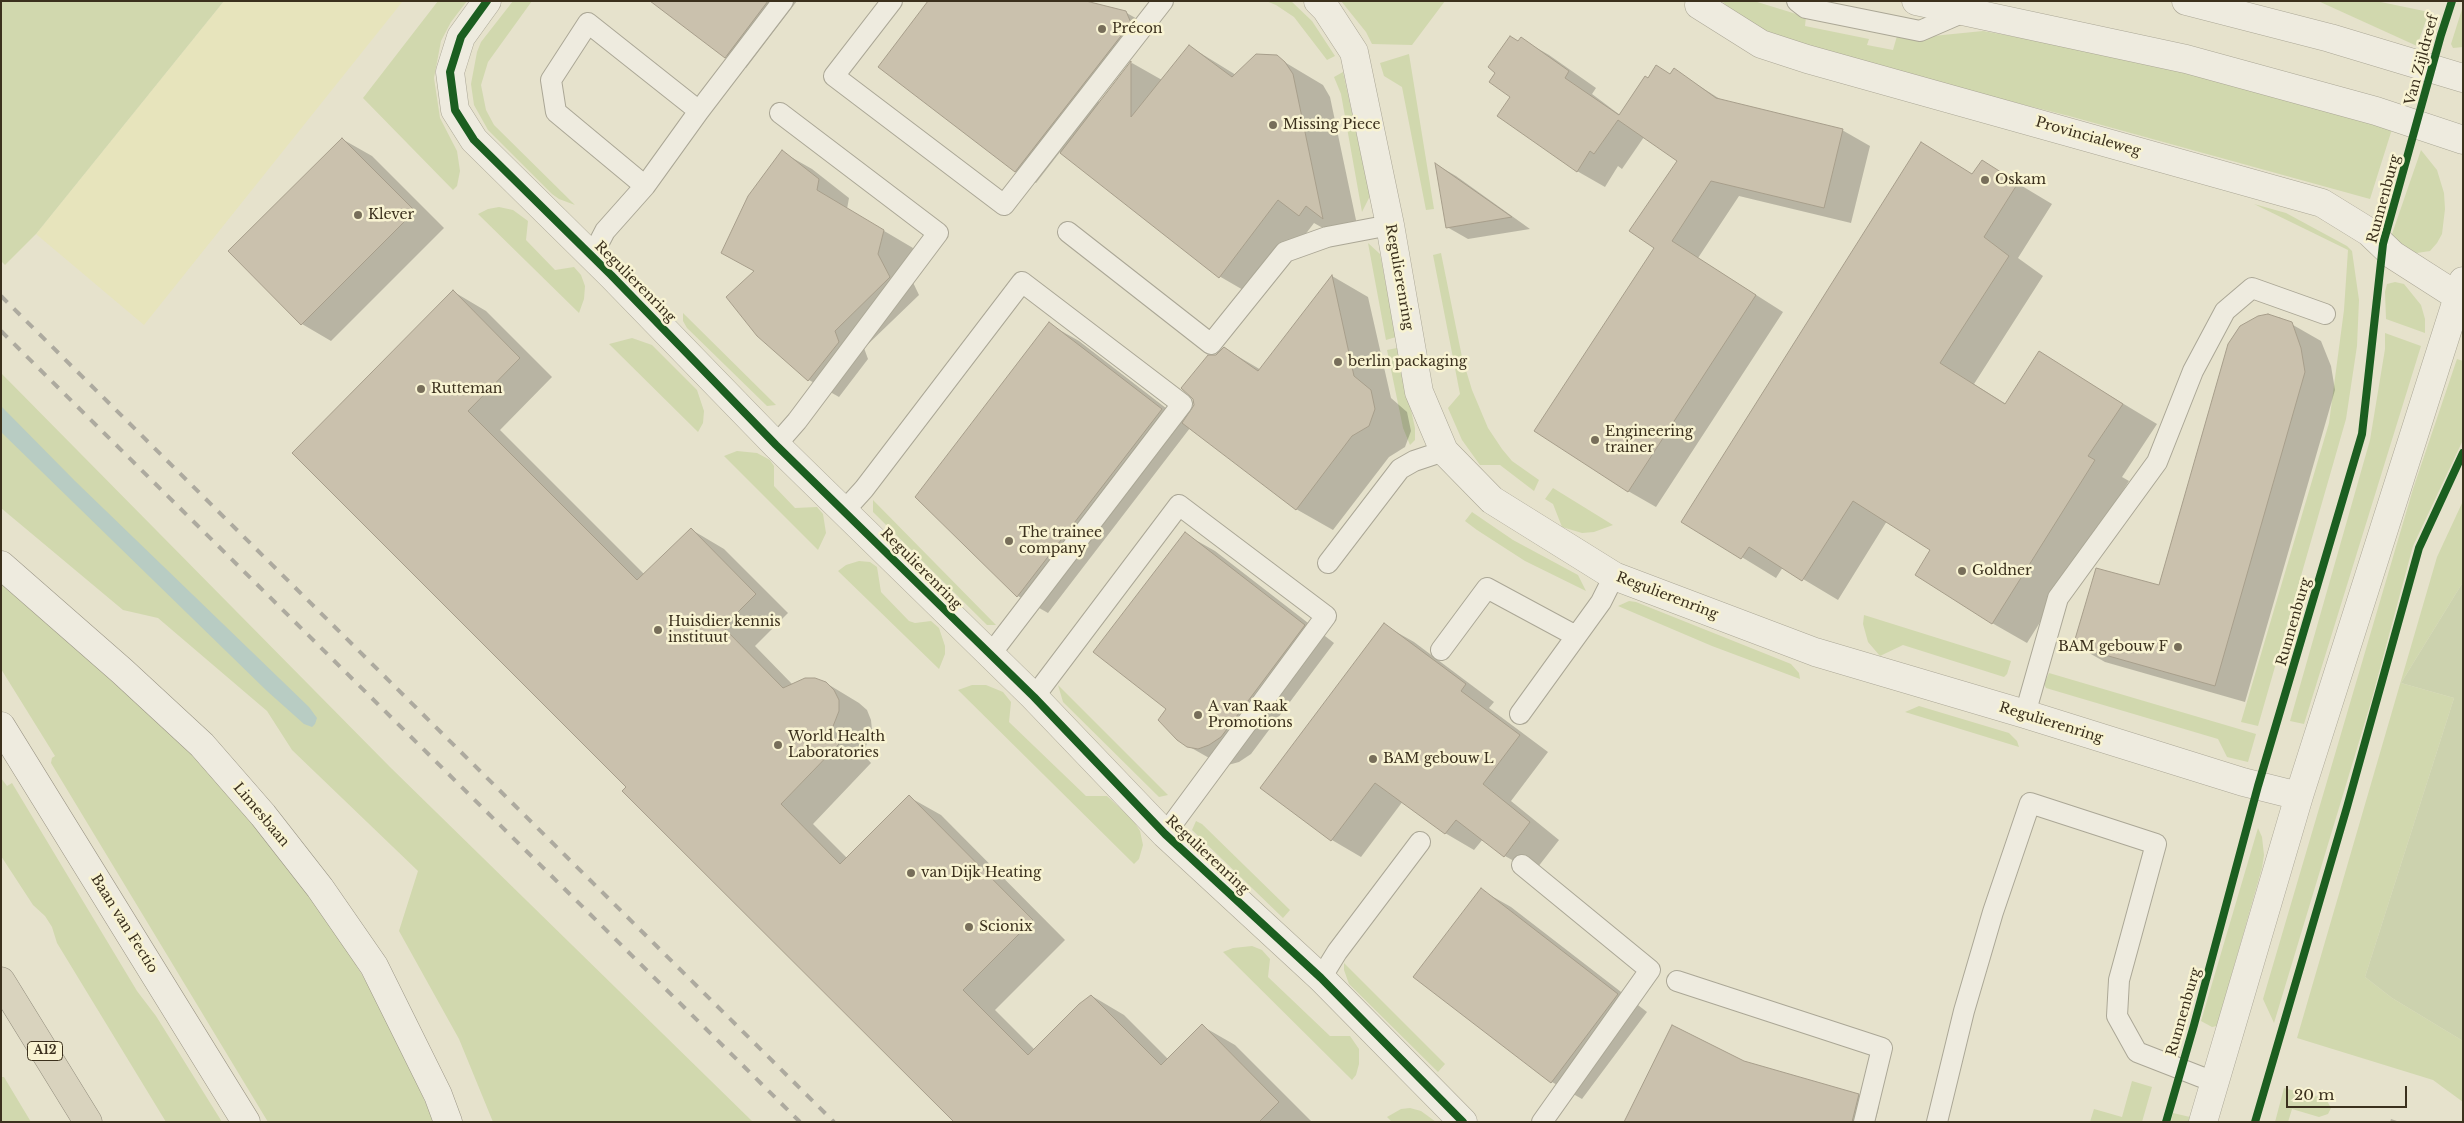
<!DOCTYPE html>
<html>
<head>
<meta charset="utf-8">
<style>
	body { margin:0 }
	#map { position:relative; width:2464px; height:1123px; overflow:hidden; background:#e6e2cc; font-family:"Libre Baskerville",serif }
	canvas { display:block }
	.frame { position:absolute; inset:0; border:2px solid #3b301d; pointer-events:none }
	.scale { position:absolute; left:2286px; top:1086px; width:121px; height:22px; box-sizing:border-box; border:2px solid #3b301d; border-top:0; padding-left:6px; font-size:15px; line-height:18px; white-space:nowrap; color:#3b301d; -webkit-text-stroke:4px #f8f3d2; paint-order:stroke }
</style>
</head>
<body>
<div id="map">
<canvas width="2464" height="1123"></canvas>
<div class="frame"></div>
<div class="scale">20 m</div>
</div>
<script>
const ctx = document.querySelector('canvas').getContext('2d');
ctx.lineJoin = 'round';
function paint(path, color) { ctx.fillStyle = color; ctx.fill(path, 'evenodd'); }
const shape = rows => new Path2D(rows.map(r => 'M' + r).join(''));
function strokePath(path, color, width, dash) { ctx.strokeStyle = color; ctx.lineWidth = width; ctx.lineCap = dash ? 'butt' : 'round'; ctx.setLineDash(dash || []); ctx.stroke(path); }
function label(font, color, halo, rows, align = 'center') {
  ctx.font = font + ' "Libre Baskerville",serif'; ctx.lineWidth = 5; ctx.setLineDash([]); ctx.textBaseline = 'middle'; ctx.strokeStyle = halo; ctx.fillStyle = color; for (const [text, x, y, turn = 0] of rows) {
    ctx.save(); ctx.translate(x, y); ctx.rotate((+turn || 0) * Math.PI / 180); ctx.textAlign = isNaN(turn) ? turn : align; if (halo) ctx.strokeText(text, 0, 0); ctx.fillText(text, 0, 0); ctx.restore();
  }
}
paint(shape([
	[224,1,403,1,144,325,36,234]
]), '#e7e4bc');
paint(shape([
	[1,1,224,1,36,234,5,265,1,261],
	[438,1,467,1,451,22,441,41,434,78,440,118,457,151,460,171,457,186,453,190,363,98],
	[513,1,532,1,488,62,481,85,486,110,494,125,575,205,559,199,552,194,488,130,474,105,471,84,477,52,481,42],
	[1266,1,1291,1,1312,21,1335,56,1327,60,1294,17,1276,5],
	[1341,1,1445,1,1412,45,1372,44,1366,32],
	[1722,1,1754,1,1806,17,1805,26,1869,39,1867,45,1893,50,1897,36,1913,38,1983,31,2134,58,2393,126,2370,199,2069,116,1777,43,1740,20],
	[2318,1,2376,1,2429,12,2417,46],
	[2463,6,2463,47,2453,48,2451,44],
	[1409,54,1434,209,1426,210,1402,87,1384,76,1380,63],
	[1343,72,1370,196,1362,212,1341,94,1334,77],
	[2421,150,2437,170,2444,193,2445,209,2442,234,2437,243,2430,251,2410,254,2394,241,2392,234],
	[2254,204,2286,213,2347,246,2352,251,2359,300,2357,346,2346,419,2258,726,2241,722,2329,423,2344,310,2348,250],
	[499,207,513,210,528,221,526,240,555,270,574,267,581,275,585,286,584,299,579,313,478,214,488,209],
	[1368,243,1380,254,1396,337,1386,340],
	[1441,253,1462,357,1472,390,1488,428,1502,449,1512,461,1539,480,1534,491,1500,465,1480,465,1462,440,1448,408,1460,394,1433,255],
	[2395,282,2404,284,2421,305,2425,319,2425,333,2386,319,2385,292,2387,284],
	[683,313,776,405,767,406,687,328,683,321],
	[2385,333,2421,346,2304,724,2290,721,2370,440,2385,349],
	[632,338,652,345,697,390,704,411,703,423,698,432,609,344],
	[1397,348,1415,428,1415,440,1410,445,1403,428,1387,350],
	[2457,359,2463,361,2463,440,2413,546,2371,702,2274,1023,2263,999,2413,489],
	[1,373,390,767,753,1122,493,1122,459,1039,399,931,418,871,292,750,267,711,158,618,123,610,1,508],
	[737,451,757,453,770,460,774,466,774,486,795,508,817,507,823,514,826,533,818,550,724,456],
	[1553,488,1613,525,1594,532,1582,533,1562,527,1553,504,1545,499],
	[873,500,996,625,987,625,873,512],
	[2463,501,2463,582,2401,683,2454,698,2365,977,2392,998,2463,1041,2463,1102,2433,1080,2297,1038,2437,557],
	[1472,512,1513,540,1578,575,1586,591,1525,561,1477,530,1465,521],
	[859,561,870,562,877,567,881,592,909,621,915,623,931,621,939,628,945,646,945,654,939,669,838,571,846,565],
	[1,584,113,681,192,755,244,811,324,914,355,963,390,1023,434,1122,268,1122,51,763,52,758,55,756,1,669],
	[1629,601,1636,602,1791,664,1799,673,1800,679,1712,646,1618,606],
	[1864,615,2011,661,2007,674,2004,677,1903,645,1880,656,1868,642,1863,624],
	[2049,673,2256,734,2248,762,2227,757,2218,739,2046,688,2044,684],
	[972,685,986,685,1003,692,1011,702,1009,722,1086,796,1107,796,1133,820,1140,831,1143,845,1139,859,1134,864,958,690],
	[1058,685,1168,795,1159,797,1063,702],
	[1919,706,2009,733,2017,741,2019,747,1905,712],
	[1,778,7,786,12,783,137,991,156,1016,222,1122,166,1122,57,943,52,927,45,916,33,905,1,856],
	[1196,821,1202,824,1290,910,1283,918,1192,830],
	[2258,828,2262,837,2264,855,2262,868,2217,1026,2212,1027,2201,1021],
	[1252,946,1262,950,1270,959,1268,977,1330,1036,1350,1036,1359,1049,1359,1064,1356,1075,1352,1080,1223,952,1233,948],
	[1344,963,1445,1064,1438,1072,1349,984,1344,970],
	[1,1077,4,1077,31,1122,1,1122],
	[2132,1081,2152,1087,2142,1122,2090,1122,2094,1109,2122,1117],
	[2284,1088,2326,1099,2331,1108,2328,1114,2319,1117,2292,1109,2288,1122,2275,1122],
	[1410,1108,1421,1111,1436,1122,1392,1122,1387,1117,1401,1109],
	[2173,1113,2190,1117,2189,1122,2171,1122]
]), '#d1d8ae');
paint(shape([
	[2463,582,2463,1041,2392,998,2365,977,2454,698,2401,683]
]), '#ccd2ae');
paint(shape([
	[1,406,75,481,309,707,317,718,315,724,312,727,304,724,267,691,1,432]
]), '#b8ccc3');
paint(shape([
	[652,1,797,1,746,68,726,56],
	[1125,12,1146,24,1150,34,1098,101,1100,103,1132,63,1162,80,1189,46,1236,75,1257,55,1267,54,1276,57,1323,85,1330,97,1360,239,1337,236,1314,223,1257,298,1219,276,1060,152,1036,183,1015,171],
	[1521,39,1549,55,1596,88,1592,94,1620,115,1648,79,1671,75,1674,70,1723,101,1842,130,1870,146,1851,223,1739,196,1698,258,1783,312,1656,507,1628,491,1655,248,1678,160,1644,137,1622,169,1618,166,1605,187,1577,171,1512,97,1519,42],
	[342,139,372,156,444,228,331,341,302,324],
	[1921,144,1973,175,1982,162,2052,204,2018,258,2043,276,1974,384,2006,404,2039,353,2157,424,2122,477,2129,481,2027,643,1992,623,1932,550,1887,521,1838,600,1783,567,1776,578,1683,521],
	[782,152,812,169,849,198,847,209,913,248,908,272,919,295,864,348,868,359,839,397,809,380,758,335,756,272],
	[1437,165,1456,176,1530,229,1468,239,1447,227],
	[1332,276,1368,297,1391,398,1407,412,1411,431,1405,447,1389,457,1333,530,1296,509,1190,428,1048,613,1018,596,916,497,1049,324,1079,341,1184,422,1195,405,1216,356,1224,348,1261,370],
	[454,292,486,311,552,377,500,430,645,575,692,530,724,549,788,613,755,646,793,685,826,683,859,703,867,710,871,720,872,730,863,754,871,763,813,824,847,858,909,797,941,815,1065,940,995,1010,1035,1050,1092,996,1124,1015,1168,1059,1202,1026,1235,1045,1311,1121,960,1122,294,453],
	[2258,317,2279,317,2321,341,2331,366,2335,390,2245,702,2105,662,2075,645,2160,587,2234,335,2240,327],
	[1185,534,1215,551,1334,643,1251,754,1239,762,1228,765,1218,763,1188,746,1168,709],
	[1384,625,1414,642,1494,702,1489,708,1548,752,1511,801,1559,840,1534,872,1505,856,1483,839,1474,850,1445,833,1403,801,1361,857,1332,840,1262,788],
	[1481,890,1511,907,1647,1012,1582,1099,1552,1082,1414,977],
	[1743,1062,1858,1095,1879,1107,1875,1122,1626,1122],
	[2391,1119,2400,1122,2390,1122]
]), '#0003');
const building = shape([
	[650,1,768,1,725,58,650,1],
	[928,1,1086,1,1126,11,1131,23,1015,172,878,67,928,1],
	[1510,36,1518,41,1521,37,1569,71,1565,78,1619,115,1645,76,1648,78,1656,65,1670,74,1674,68,1716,98,1843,129,1824,208,1711,181,1672,241,1756,295,1628,492,1534,431,1654,248,1629,231,1677,161,1618,120,1594,154,1590,151,1577,172,1497,116,1510,97,1489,82,1495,73,1488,67,1510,36],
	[1189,45,1232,77,1256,54,1277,55,1285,62,1293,74,1323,219,1306,206,1299,216,1278,200,1219,278,1060,153,1131,61,1131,117,1189,45],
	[342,138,415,211,301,325,228,251,342,138],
	[1921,142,1972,174,1982,160,2018,183,1984,237,2009,256,1940,363,2005,404,2039,351,2123,404,2088,456,2095,460,1992,624,1915,575,1930,550,1853,501,1802,581,1749,547,1741,559,1681,522,1921,142],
	[782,150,819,179,817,190,884,230,878,254,890,277,835,331,839,342,808,381,757,336,726,297,754,271,721,253,748,196,782,150],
	[1435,163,1512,217,1446,228,1435,163],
	[1332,275,1354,376,1371,390,1375,409,1369,426,1352,436,1296,510,1182,423,1194,405,1193,399,1181,388,1208,355,1216,355,1224,347,1258,371,1332,275],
	[453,290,520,358,468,411,637,580,691,528,756,594,723,627,783,688,805,678,815,678,826,682,834,690,839,700,839,711,830,734,839,744,781,804,840,864,909,795,1033,920,963,990,1028,1055,1079,1004,1091,995,1161,1065,1202,1024,1279,1102,1259,1122,954,1122,622,791,626,787,292,453,453,290],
	[2268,314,2292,322,2301,348,2305,372,2215,686,2073,646,2096,568,2159,585,2228,344,2240,326,2258,316,2268,314],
	[1049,322,1162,409,1017,597,915,497,1049,322],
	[1185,532,1305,625,1221,737,1209,745,1198,749,1187,747,1177,740,1158,720,1166,709,1093,652,1185,532],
	[1384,623,1466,684,1461,691,1520,735,1483,784,1530,822,1504,857,1456,820,1445,834,1375,783,1331,841,1260,788,1384,623],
	[1481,888,1618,994,1551,1083,1413,977,1481,888],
	[1672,1025,1744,1061,1859,1094,1852,1122,1624,1122,1672,1025]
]);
paint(building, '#cac1ad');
strokePath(building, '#a79e8b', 1);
const service = shape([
	[892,1,834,76,1004,205,1163,1],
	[1797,1,1806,8,1920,31,1964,12],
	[699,111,588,23,551,80,556,112,645,186,699,111,783,1],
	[1068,232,1211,344,1285,252,1327,237,1390,225],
	[592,256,605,231,645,186],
	[776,445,797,421,938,233,780,113],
	[844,511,864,489,1022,282,1182,404,990,655],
	[1328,563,1400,469,1414,461,1444,451],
	[1441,650,1487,588,1576,636],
	[1034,697,1179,505,1326,616,1165,834],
	[1520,714,1601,602,1614,576],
	[2025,714,2058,598,2157,462,2193,371,2225,311,2252,288,2325,314],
	[1522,865,1650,970,1542,1122],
	[1321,978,1337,952,1420,842],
	[1677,981,1882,1048,1864,1122],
	[1937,1122,1964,1011,1993,912,2030,803,2156,844,2119,980,2117,1016,2137,1052,2214,1082]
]);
const minor = shape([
	[487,1,461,37,450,72,455,110,474,140,611,275,776,445,1034,697,1165,834,1321,978,1463,1122],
	[1318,1,1326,9,1354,52,1390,225,1419,392,1444,451,1492,500,1614,576,1815,652,2025,714,2243,782,2299,796],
	[1699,5,1761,44,1807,59,2322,203,2369,232,2393,255,2457,296,2463,297],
	[2203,1122,2299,796,2463,281]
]);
const tertiary = shape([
	[1916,1,2186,59,2376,111,2463,140],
	[2186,1,2330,38,2463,78]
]);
const secondary = shape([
	[1,565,122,671,202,745,263,815,320,888,374,966,438,1095,448,1122],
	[1,726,246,1122]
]);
const motorway = shape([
	[1,981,88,1122]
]);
strokePath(service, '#aba796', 22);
strokePath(minor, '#aba796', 29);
strokePath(tertiary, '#aba796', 29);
strokePath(secondary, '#9b9686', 29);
strokePath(motorway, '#918c7c', 29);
strokePath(service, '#eeebdf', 20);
strokePath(minor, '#eeebdf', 28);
strokePath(tertiary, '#eeebdf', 28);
strokePath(secondary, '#eeebdf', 28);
strokePath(motorway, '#d9d3be', 28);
strokePath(shape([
	[1,296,834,1122],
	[1,331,800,1122]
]), '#adaa9f', 4, [9, 9]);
strokePath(shape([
	[487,1,461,37,450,72,455,110,474,140,611,275,776,445,1034,697,1165,834,1321,978,1463,1122],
	[2166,1122,2194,1025,2258,786,2362,434,2383,244,2441,35,2452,1],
	[2255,1122,2347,807,2419,548,2463,453]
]), '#1b5e20', 8);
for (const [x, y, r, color] of [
	[1102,29,5,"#776e5a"],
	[1273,125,5,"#776e5a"],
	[1985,180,5,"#776e5a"],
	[358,215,5,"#776e5a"],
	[1338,362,5,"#776e5a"],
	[421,389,5,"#776e5a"],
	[1595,440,5,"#776e5a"],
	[1009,541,5,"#776e5a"],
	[1962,571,5,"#776e5a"],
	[658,630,5,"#776e5a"],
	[2178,647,5,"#776e5a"],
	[1198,715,5,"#776e5a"],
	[778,745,5,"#776e5a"],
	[1373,759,5,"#776e5a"],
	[911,873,5,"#776e5a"],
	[969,927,5,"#776e5a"]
]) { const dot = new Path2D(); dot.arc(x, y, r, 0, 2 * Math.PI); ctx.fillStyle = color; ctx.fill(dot); strokePath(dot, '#f8f3d2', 2); }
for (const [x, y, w] of [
	[45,1051,35]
]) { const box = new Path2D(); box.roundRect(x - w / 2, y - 9.5, w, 19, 4); ctx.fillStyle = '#f8f3d2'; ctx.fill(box); strokePath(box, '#3b301d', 1); }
label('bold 12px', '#3b301d', null, [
	["A12",45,1051]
]);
label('14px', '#3b301d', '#f8f3d2', [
	["Précon",1112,29],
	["Missing Piece",1283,125],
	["Oskam",1995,180],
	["Klever",368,215],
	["berlin packaging",1348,362],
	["Rutteman",431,389],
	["Engineering",1605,432],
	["trainer",1605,448],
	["The trainee",1019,533],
	["company",1019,549],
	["Goldner",1972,571],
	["Huisdier kennis",668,622],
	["instituut",668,638],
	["BAM gebouw F",2168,647,"right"],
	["A van Raak",1208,707],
	["Promotions",1208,723],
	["World Health",788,737],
	["Laboratories",788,753],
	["BAM gebouw L",1383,759],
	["van Dijk Heating",921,873],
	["Scionix",979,927]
], 'left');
label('14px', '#3b301d', '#f8f3d2', [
	["Van Zijldreef",2422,60,-75],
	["Provincialeweg",2088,137,16],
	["Runnenburg",2384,199,-75],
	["Regulierenring",1399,277,80],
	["Regulierenring",635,282,45],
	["Regulierenring",921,569,45],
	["Regulierenring",1667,596,21],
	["Runnenburg",2294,622,-74],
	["Regulierenring",2051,723,17],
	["Limesbaan",261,815,50],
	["Regulierenring",1207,855,43],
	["Baan van Fectio",124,924,58],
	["Runnenburg",2184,1012,-74]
]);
</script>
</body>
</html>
